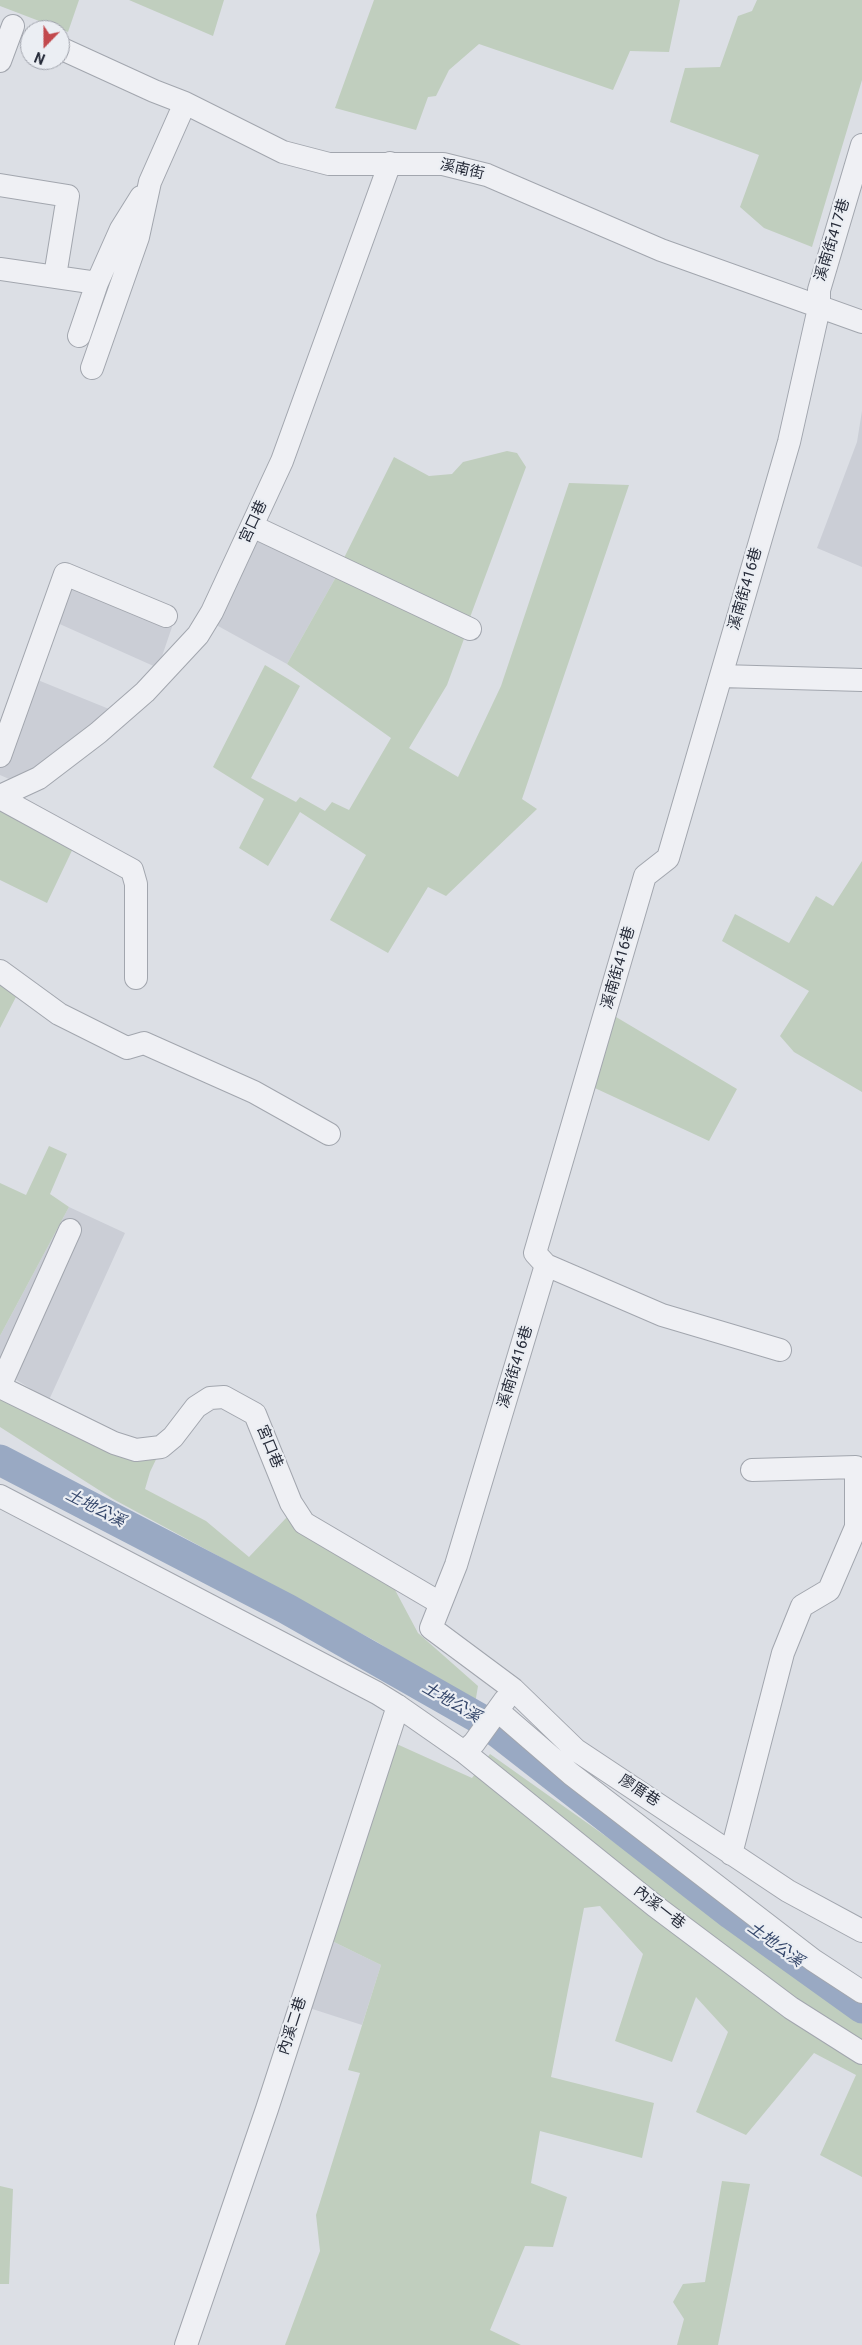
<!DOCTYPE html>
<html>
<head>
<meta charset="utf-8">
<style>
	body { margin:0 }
	#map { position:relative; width:862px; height:2345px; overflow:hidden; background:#dcdfe5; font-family:Roboto,sans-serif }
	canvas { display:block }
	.north { position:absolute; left:20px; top:20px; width:50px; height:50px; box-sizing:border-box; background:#ebeef3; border:1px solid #9da0a9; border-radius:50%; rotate:202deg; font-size:14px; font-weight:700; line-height:20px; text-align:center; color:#272c3a }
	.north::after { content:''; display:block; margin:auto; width:18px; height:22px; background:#c2494d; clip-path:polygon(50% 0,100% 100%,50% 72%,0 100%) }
</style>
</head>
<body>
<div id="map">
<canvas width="862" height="2345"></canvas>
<div class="north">N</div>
</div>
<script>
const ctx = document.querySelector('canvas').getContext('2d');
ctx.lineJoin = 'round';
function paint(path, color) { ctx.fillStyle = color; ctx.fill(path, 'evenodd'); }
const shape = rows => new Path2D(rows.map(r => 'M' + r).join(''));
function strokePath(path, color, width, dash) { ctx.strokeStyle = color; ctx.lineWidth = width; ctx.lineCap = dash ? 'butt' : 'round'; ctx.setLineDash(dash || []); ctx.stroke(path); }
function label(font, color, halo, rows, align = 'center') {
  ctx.font = font + ' Roboto,"Noto Sans TC",sans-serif'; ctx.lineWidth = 4.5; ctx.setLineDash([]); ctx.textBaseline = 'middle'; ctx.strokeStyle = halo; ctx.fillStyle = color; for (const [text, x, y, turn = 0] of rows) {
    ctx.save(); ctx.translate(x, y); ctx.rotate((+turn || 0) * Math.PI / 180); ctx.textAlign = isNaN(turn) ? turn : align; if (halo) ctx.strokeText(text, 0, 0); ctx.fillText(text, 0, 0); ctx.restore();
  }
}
paint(shape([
	[862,411,862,567,817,548,857,442],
	[246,527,341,568,287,664,209,621],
	[68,579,173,624,158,668,44,617],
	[23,674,109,709,76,742,16,782,0,775,0,735],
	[69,1207,125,1233,49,1400,0,1370,0,1336],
	[332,1941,381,1965,362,2025,297,2004]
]), '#cbced6');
paint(shape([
	[0,0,79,0,68,32,0,6],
	[129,0,224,0,213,36],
	[374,0,680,0,669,52,630,51,613,90,479,44,449,70,436,96,428,97,416,130,335,108],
	[757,0,862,0,862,80,812,247,764,228,740,207,759,155,670,122,685,68,720,67,738,16,752,11],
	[507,451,517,453,526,467,469,620,344,558,394,457,429,476,452,474,463,462],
	[569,483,629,485,522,799,537,809,446,896,428,887,388,953,330,920,366,855,300,812,268,866,239,848,264,799,213,767,265,665,300,686,251,778,296,802,300,797,325,811,332,802,349,810,391,738,287,664,341,568,468,628,447,685,409,748,458,777,501,686],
	[11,802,77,840,47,903,0,880,0,812],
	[862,861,862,1092,794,1052,780,1036,809,991,722,941,735,914,789,943,816,896,833,906],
	[0,979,18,993,0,1028],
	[606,1011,737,1089,709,1141,584,1083],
	[49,1146,67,1154,50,1194,69,1207,0,1336,0,1183,26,1195],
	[0,1391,161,1449,150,1472,145,1489,206,1521,249,1557,287,1517,394,1588,418,1633,478,1686,475,1704,377,1642,113,1499,0,1427],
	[390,1741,472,1778,490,1754,862,2018,862,2177,820,2155,856,2075,814,2053,746,2135,696,2112,728,2032,696,1997,672,2062,615,2041,643,1954,600,1906,584,1908,551,2077,654,2103,642,2158,540,2131,531,2183,567,2197,553,2247,525,2246,490,2330,521,2345,285,2345,320,2251,316,2215,360,2073,348,2070,381,1965,332,1941],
	[722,2181,750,2184,718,2345,677,2345,684,2319,673,2302,683,2284,705,2282],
	[0,2186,13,2189,9,2284,0,2284]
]), '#c0cebe');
strokePath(shape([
	[0,1460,287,1609,482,1720,731,1914,862,2008]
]), '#99a9c3', 31);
const minor = shape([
	[60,48,154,91,185,103,283,152,329,164,443,164,487,175,661,250,862,322],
	[0,61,13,26],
	[862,145,819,290,819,308,789,442,668,858,645,876,535,1253,546,1265,456,1565,431,1628,513,1689,576,1750,788,1891,862,1931],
	[0,185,68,196,55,276],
	[0,269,97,283],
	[79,336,97,283,121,229,141,197],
	[92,368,138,237,150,182,185,103],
	[252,526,470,629],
	[721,676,862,680],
	[0,756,65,574,166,616],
	[0,796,39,778,98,733,145,692,198,635,212,612,282,461,390,163],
	[0,798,132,870,136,884,136,978],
	[0,971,59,1014,127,1048,144,1043,254,1092,329,1134],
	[546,1265,662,1315,780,1350],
	[0,1386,70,1230],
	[0,1387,114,1443,136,1450,161,1447,173,1437,196,1407,210,1398,224,1397,255,1414,291,1503,304,1523,440,1603],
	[0,1496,377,1693,398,1706,464,1752,655,1906,791,2008,862,2053],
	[498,1711,571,1774,813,1960,862,1992],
	[464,1752,474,1743,505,1700],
	[731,1854,783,1653,802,1606,829,1590,856,1527,856,1467,752,1470],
	[186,2345,267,2109,398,1706]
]);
strokePath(minor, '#a2a6ae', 24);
strokePath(minor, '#eff0f4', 22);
label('15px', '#272c3a', '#ebeef3', [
	["溪南街",462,170,13],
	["溪南街417巷",833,240,-73],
	["宮口巷",254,522,-65],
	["溪南街416巷",746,589,-74],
	["溪南街416巷",619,968,-74],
	["溪南街416巷",516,1367,-73],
	["宮口巷",269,1447,68],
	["廖厝巷",639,1791,33],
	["內溪一巷",659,1908,38],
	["內溪二巷",293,2026,-72]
]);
label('italic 16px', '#35476b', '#ebeef3', [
	["土地公溪",95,1509,27],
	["土地公溪",451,1703,30],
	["土地公溪",775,1945,36]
]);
</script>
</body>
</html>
